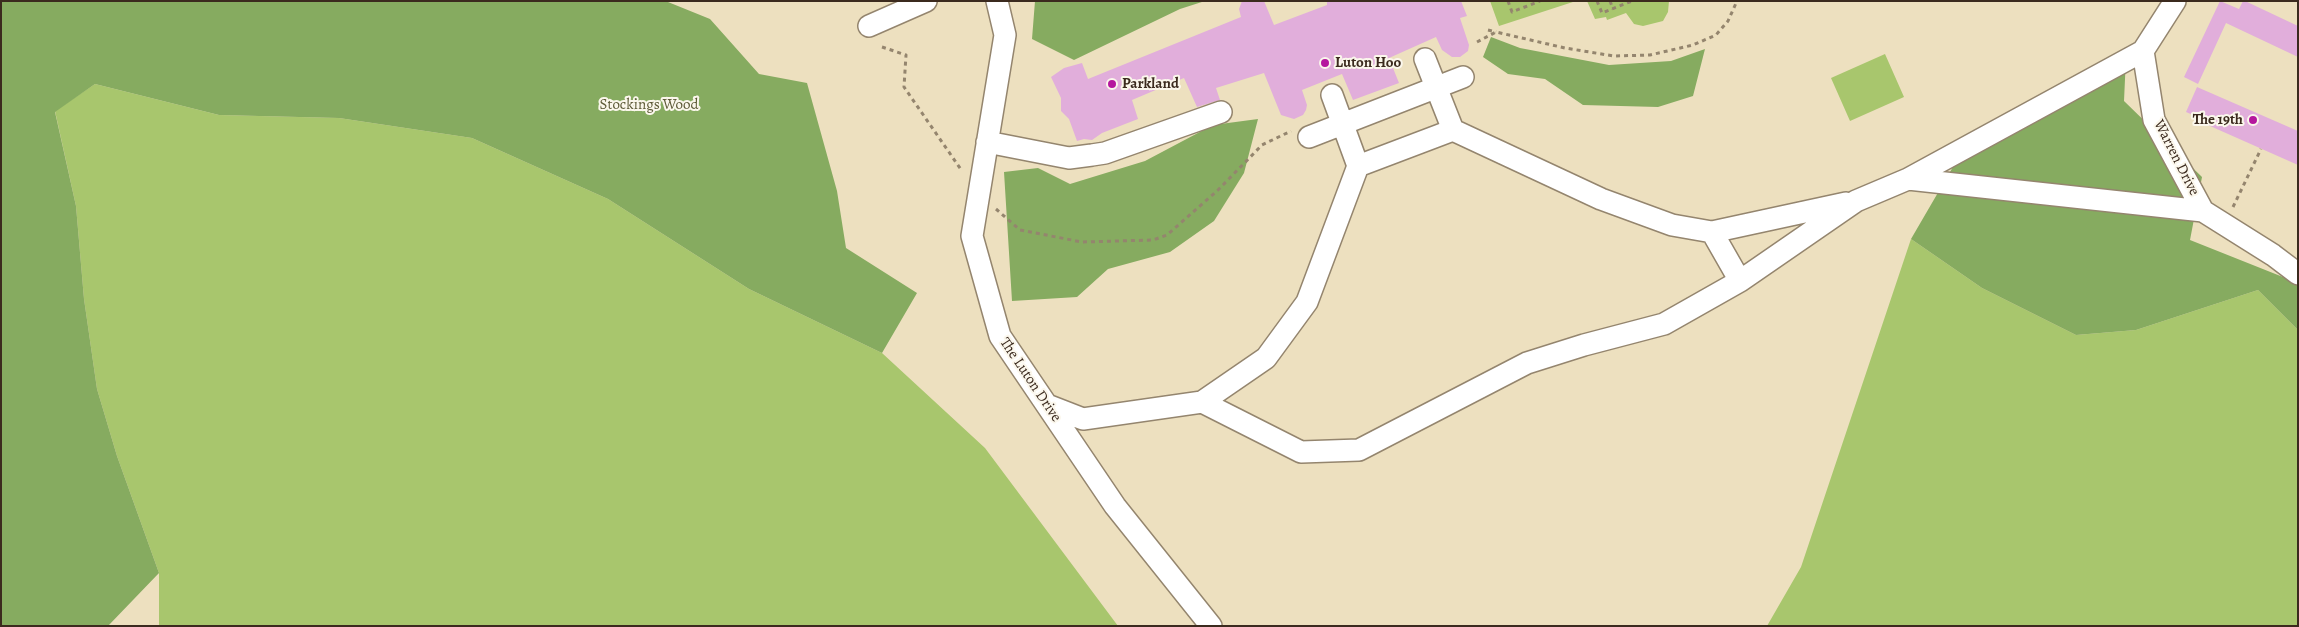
<!DOCTYPE html>
<html>
<head>
<meta charset="utf-8">
<style>
	body { margin:0 }
	#map { position:relative; width:2299px; height:627px; overflow:hidden; background:#ede0bf; font-family:Alegreya,serif }
	canvas { display:block }
	.frame { position:absolute; inset:0; border:2px solid #3b2a1e; pointer-events:none }
</style>
</head>
<body>
<div id="map">
<canvas width="2299" height="627"></canvas>
<div class="frame"></div>
</div>
<script>
const ctx = document.querySelector('canvas').getContext('2d');
ctx.lineJoin = 'round';
function paint(path, color) { ctx.fillStyle = color; ctx.fill(path, 'evenodd'); }
const shape = rows => new Path2D(rows.map(r => 'M' + r).join(''));
function strokePath(path, color, width, dash) { ctx.strokeStyle = color; ctx.lineWidth = width; ctx.lineCap = dash ? 'butt' : 'round'; ctx.setLineDash(dash || []); ctx.stroke(path); }
function label(font, color, halo, rows, align = 'center') {
  ctx.font = font + ' Alegreya,serif'; ctx.lineWidth = 4; ctx.setLineDash([]); ctx.textBaseline = 'middle'; ctx.strokeStyle = halo; ctx.fillStyle = color; for (const [text, x, y, turn = 0] of rows) {
    ctx.save(); ctx.translate(x, y); ctx.rotate((+turn || 0) * Math.PI / 180); ctx.textAlign = isNaN(turn) ? turn : align; if (halo) ctx.strokeText(text, 0, 0); ctx.fillText(text, 0, 0); ctx.restore();
  }
}
paint(shape([
	[1490,1,1576,1,1499,26],
	[1587,1,1669,1,1668,12,1663,21,1643,26,1634,24,1626,13,1607,20,1606,17,1595,19],
	[1885,54,1904,97,1850,121,1831,78],
	[95,84,219,115,339,118,472,138,608,199,749,289,882,353,985,448,1118,626,159,626,159,573,117,456,97,389,84,299,76,206,55,111],
	[1911,239,1982,288,2076,335,2136,330,2258,290,2298,330,2298,626,1767,626,1801,567]
]), '#a8c66d');
paint(shape([
	[1,1,668,2,710,19,759,74,807,83,837,191,846,248,917,293,882,353,749,289,608,199,472,138,339,118,219,115,95,84,55,112,76,206,84,299,97,389,117,456,159,573,108,626,1,626],
	[1035,1,1205,1,1180,9,1074,60,1032,39],
	[1491,37,1520,48,1609,65,1671,61,1705,49,1693,96,1658,107,1583,105,1545,79,1508,74,1483,57],
	[2126,57,2124,101,2202,177,2190,240,2298,283,2298,330,2258,290,2136,330,2076,335,1982,288,1911,239,1957,160],
	[1258,119,1244,173,1214,221,1170,252,1108,269,1077,297,1012,301,1004,172,1038,168,1070,184,1145,161,1213,125]
]), '#86ab60');
paint(shape([
	[1242,1,1264,1,1274,25,1327,5,1327,1,1461,1,1467,16,1460,18,1469,45,1468,51,1460,57,1452,57,1442,50,1436,37,1389,58,1399,83,1353,100,1342,74,1302,90,1307,105,1306,110,1303,115,1294,119,1281,115,1264,73,1216,88,1220,100,1197,107,1184,78,1132,100,1138,119,1102,133,1092,140,1084,139,1077,141,1069,119,1061,111,1061,98,1051,77,1064,68,1082,63,1088,79,1241,17,1239,9],
	[2220,1,2239,9,2243,1,2245,1,2298,26,2298,57,2226,23,2198,84,2184,77],
	[2197,87,2298,131,2298,165,2192,118,2193,115,2186,112]
]), '#e1aedb');
const minor = shape([
	[997,1,1005,35,972,236,1000,336,1115,506,1211,626],
	[2175,1,2143,51,2154,120,2203,211,2273,255,2298,274],
	[869,26,926,1],
	[1425,59,1453,130,1601,199,1672,225,1712,232,1846,203],
	[1309,137,1463,77],
	[987,142,1069,158,1092,155,1105,153,1221,112],
	[1358,166,1453,130],
	[1908,179,2143,51],
	[1712,232,1740,281],
	[1202,402,1266,358,1307,302,1358,166,1332,95],
	[1047,405,1083,419,1202,402,1301,452,1359,450,1527,363,1584,345,1664,324,1740,281,1856,201,1908,179,2203,211]
]);
strokePath(minor, '#94856e', 24);
strokePath(shape([
	[1508,1,1512,12,1540,1],
	[1597,1,1602,13,1632,1],
	[1610,1,1613,9],
	[1488,30,1496,32],
	[1477,42,1496,32,1565,48,1614,56,1650,55,1693,45,1716,35,1728,21,1737,1],
	[882,47,906,55,904,87,962,171],
	[2233,207,2261,149],
	[996,209,1020,230,1082,242,1153,240,1167,235,1218,190,1262,145,1291,131]
]), '#94856e', 3, [4, 4]);
strokePath(minor, '#fff', 21);
for (const [x, y, r, color] of [
	[1325,63,5,"#b5179e"],
	[1112,84,5,"#b5179e"],
	[2253,120,5,"#b5179e"]
]) { const dot = new Path2D(); dot.arc(x, y, r, 0, 2 * Math.PI); ctx.fillStyle = color; ctx.fill(dot); strokePath(dot, '#fbf7ec', 2); }
label('bold 15px', '#3b2a1e', '#fbf7ec', [
	["Luton Hoo",1335,63],
	["Parkland",1122,84],
	["The 19th",2243,120,"right"]
], 'left');
label('15px', '#5c5936', '#fbf7ec', [
	["Stockings Wood",649,105]
]);
label('15px', '#3b2a1e', '#fbf7ec', [
	["Warren Drive",2176,158,63],
	["The Luton Drive",1030,380,56]
]);
</script>
</body>
</html>
